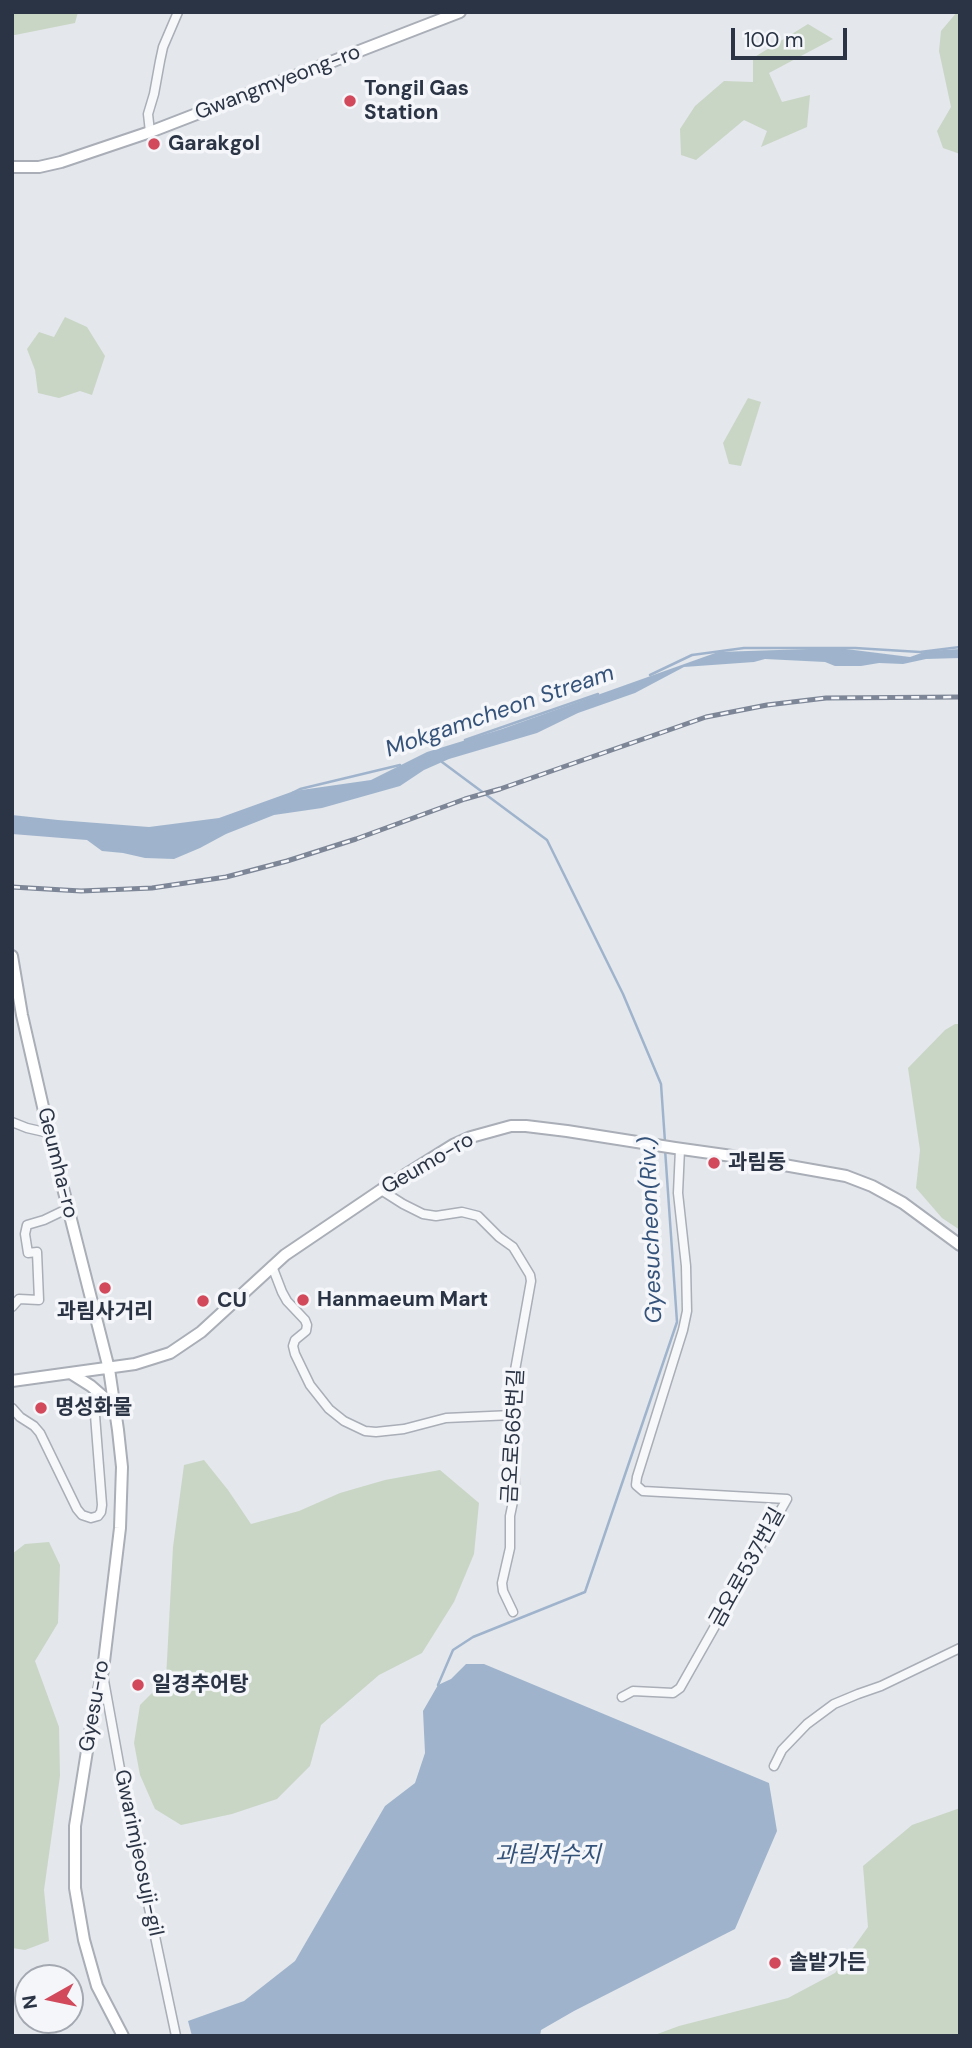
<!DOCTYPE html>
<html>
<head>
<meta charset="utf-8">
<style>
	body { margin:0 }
	#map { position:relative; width:972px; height:2048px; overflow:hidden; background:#e4e7ec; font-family:"DM Sans",sans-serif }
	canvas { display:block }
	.frame { position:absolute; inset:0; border:14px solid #2b3445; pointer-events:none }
	.north { position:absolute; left:14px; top:1964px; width:70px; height:70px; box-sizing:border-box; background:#f4f6f9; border:2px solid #a4a8b1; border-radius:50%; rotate:261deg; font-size:19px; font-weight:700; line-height:28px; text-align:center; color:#2b3445 }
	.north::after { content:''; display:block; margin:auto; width:24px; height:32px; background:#d1495b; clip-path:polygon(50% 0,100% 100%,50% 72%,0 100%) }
	.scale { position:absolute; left:731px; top:28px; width:116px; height:32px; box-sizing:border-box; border:4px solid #2b3445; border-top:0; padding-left:9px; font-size:21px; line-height:24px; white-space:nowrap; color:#2b3445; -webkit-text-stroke:5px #f4f6f9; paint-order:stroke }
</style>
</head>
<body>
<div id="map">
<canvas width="972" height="2048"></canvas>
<div class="frame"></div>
<div class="north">N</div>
<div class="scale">100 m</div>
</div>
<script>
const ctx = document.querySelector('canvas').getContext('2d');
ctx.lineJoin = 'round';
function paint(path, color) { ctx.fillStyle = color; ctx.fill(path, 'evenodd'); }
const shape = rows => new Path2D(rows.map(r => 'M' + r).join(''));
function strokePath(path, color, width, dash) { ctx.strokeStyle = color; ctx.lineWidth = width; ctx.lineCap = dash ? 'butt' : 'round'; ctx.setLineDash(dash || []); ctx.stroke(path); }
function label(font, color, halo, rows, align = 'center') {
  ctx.font = font + ' "DM Sans","Noto Sans KR",sans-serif'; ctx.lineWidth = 7; ctx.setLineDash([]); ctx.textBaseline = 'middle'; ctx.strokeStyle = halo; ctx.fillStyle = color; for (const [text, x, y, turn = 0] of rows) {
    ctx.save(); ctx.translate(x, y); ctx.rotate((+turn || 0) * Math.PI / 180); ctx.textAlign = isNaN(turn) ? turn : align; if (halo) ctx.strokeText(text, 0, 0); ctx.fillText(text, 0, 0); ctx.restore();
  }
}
paint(shape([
	[12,12,78,12,75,23,15,35,12,35],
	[957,12,960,12,960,154,943,148,937,131,951,107,939,51,941,31],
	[808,24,833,39,769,73,782,102,810,95,807,127,761,147,767,131,744,120,696,160,681,155,680,129,695,106,724,81,753,82,753,58],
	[65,317,87,327,105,356,92,395,80,391,59,398,38,393,35,370,27,349,39,332,54,337],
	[748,398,761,402,741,466,729,464,723,443],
	[955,1024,960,1024,960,1230,942,1218,916,1188,920,1150,908,1068,945,1030],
	[204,1460,228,1490,251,1524,299,1511,340,1493,385,1480,440,1470,479,1503,474,1554,454,1602,422,1653,379,1675,321,1725,310,1766,277,1799,232,1814,181,1825,155,1809,140,1775,134,1743,140,1705,166,1679,173,1547,184,1465],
	[49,1542,60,1565,58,1623,35,1661,59,1727,60,1776,44,1890,49,1941,25,1950,12,1948,12,1554,25,1544],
	[960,1808,960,2036,652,2036,679,2026,788,1998,835,1973,868,1927,863,1866,912,1825]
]), '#c9d6c5');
paint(shape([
	[838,648,910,657,927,651,960,649,960,658,926,659,903,664,879,663,861,666,835,666,825,662,765,659,754,662,684,667,635,693,578,713,537,733,449,759,424,770,400,786,322,808,274,815,226,834,200,848,174,859,145,858,123,853,102,851,87,840,12,834,12,815,58,820,149,827,219,818,294,791,371,780,427,752,502,729,718,652],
	[466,1664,484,1664,769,1783,777,1831,735,1929,574,2011,541,2030,540,2036,192,2036,188,2021,244,2001,295,1961,385,1806,415,1783,425,1753,423,1711,438,1685,451,1679]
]), '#9fb4cc');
strokePath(shape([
	[650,675,692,655,744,648,855,648,920,652,960,647],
	[465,740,598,694],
	[442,762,547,840,623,994,661,1084,665,1142],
	[292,793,300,789,400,765],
	[438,1685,453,1650,473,1637,585,1592,677,1322,665,1149]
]), '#9fb4cc', 2.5);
const street = shape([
	[150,132,148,114,154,94,160,61,163,47,178,12],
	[12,1122,27,1128,49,1133],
	[381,1190,403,1204,423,1214,436,1216,462,1212,478,1216,499,1237,513,1247,530,1275,531,1281,512,1387,515,1492,510,1516,510,1548,502,1583,503,1591,513,1612],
	[272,1266,282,1292,287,1301,305,1320,307,1325,306,1331,295,1340,293,1346,295,1354,310,1385,329,1409,344,1421,365,1431,376,1432,404,1429,446,1418,512,1415],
	[12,1307,19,1299,39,1300,37,1252,28,1253,25,1234,27,1225,44,1220,69,1208],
	[12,1408,20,1417,34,1426,40,1433,77,1509,82,1515,91,1518,98,1516,101,1512,102,1505,95,1415,101,1394],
	[103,1675,122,1780,176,2036],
	[622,1697,633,1691,673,1693,680,1688,787,1499,643,1491,636,1485,637,1477,683,1330,687,1311,686,1266,678,1193,680,1149],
	[774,1766,782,1750,807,1724,834,1704,858,1694,881,1686,960,1648]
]);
const secondary = shape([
	[12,167,39,167,61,162,150,132,460,12],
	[12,956,22,1015,49,1133,109,1369,118,1430,122,1467,120,1528,103,1670,90,1732,75,1826,75,1888,84,1940,97,1986,123,2036],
	[72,1374,91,1386,114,1406],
	[12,1381,135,1364,170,1353,201,1332,285,1255,381,1190,453,1145,471,1137,511,1126,526,1126,567,1131,675,1148,739,1157,846,1176,872,1186,903,1203,960,1245]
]);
strokePath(street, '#a9aeb7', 11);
strokePath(secondary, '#a9aeb7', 14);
strokePath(street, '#f7f8fa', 8);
strokePath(secondary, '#fff', 10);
const rail = shape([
	[12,887,81,891,152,888,226,877,287,861,356,839,465,799,500,789,706,717,767,705,826,698,960,697]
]);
strokePath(rail, '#7d8696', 5);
strokePath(rail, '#f4f6f9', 2.5, [8]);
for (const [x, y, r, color] of [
	[350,101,7,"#d1495b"],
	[154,144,7,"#d1495b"],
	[714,1163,7,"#d1495b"],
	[105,1288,7,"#d1495b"],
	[303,1300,7,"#d1495b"],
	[203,1301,7,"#d1495b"],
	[41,1408,7,"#d1495b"],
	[138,1685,7,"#d1495b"],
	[775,1963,7,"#d1495b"]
]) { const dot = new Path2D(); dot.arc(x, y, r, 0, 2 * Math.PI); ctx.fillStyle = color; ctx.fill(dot); strokePath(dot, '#f4f6f9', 2.5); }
label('21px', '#2b3445', '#f4f6f9', [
	["Gwangmyeong-ro",278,83,-21],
	["Geumha-ro",57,1163,76],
	["Geumo-ro",428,1164,-30],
	["금오로565번길",514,1436,-87],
	["금오로537번길",748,1568,-61],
	["Gyesu-ro",95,1706,-80],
	["Gwarimjeosuji-gil",138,1853,78]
]);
label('bold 21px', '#2b3445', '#f4f6f9', [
	["Tongil Gas",364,89],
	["Station",364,113],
	["Garakgol",168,144],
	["과림동",728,1163],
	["Hanmaeum Mart",317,1300],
	["CU",217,1301],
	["과림사거리",105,1312,"center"],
	["명성화물",55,1408],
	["일경추어탕",152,1685],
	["솔밭가든",789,1963]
], 'left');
label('italic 23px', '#34527a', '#f4f6f9', [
	["Mokgamcheon Stream",500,712,-19],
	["Gyesucheon(Riv.)",652,1230,-92],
	["과림저수지",548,1856]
]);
</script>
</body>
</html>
